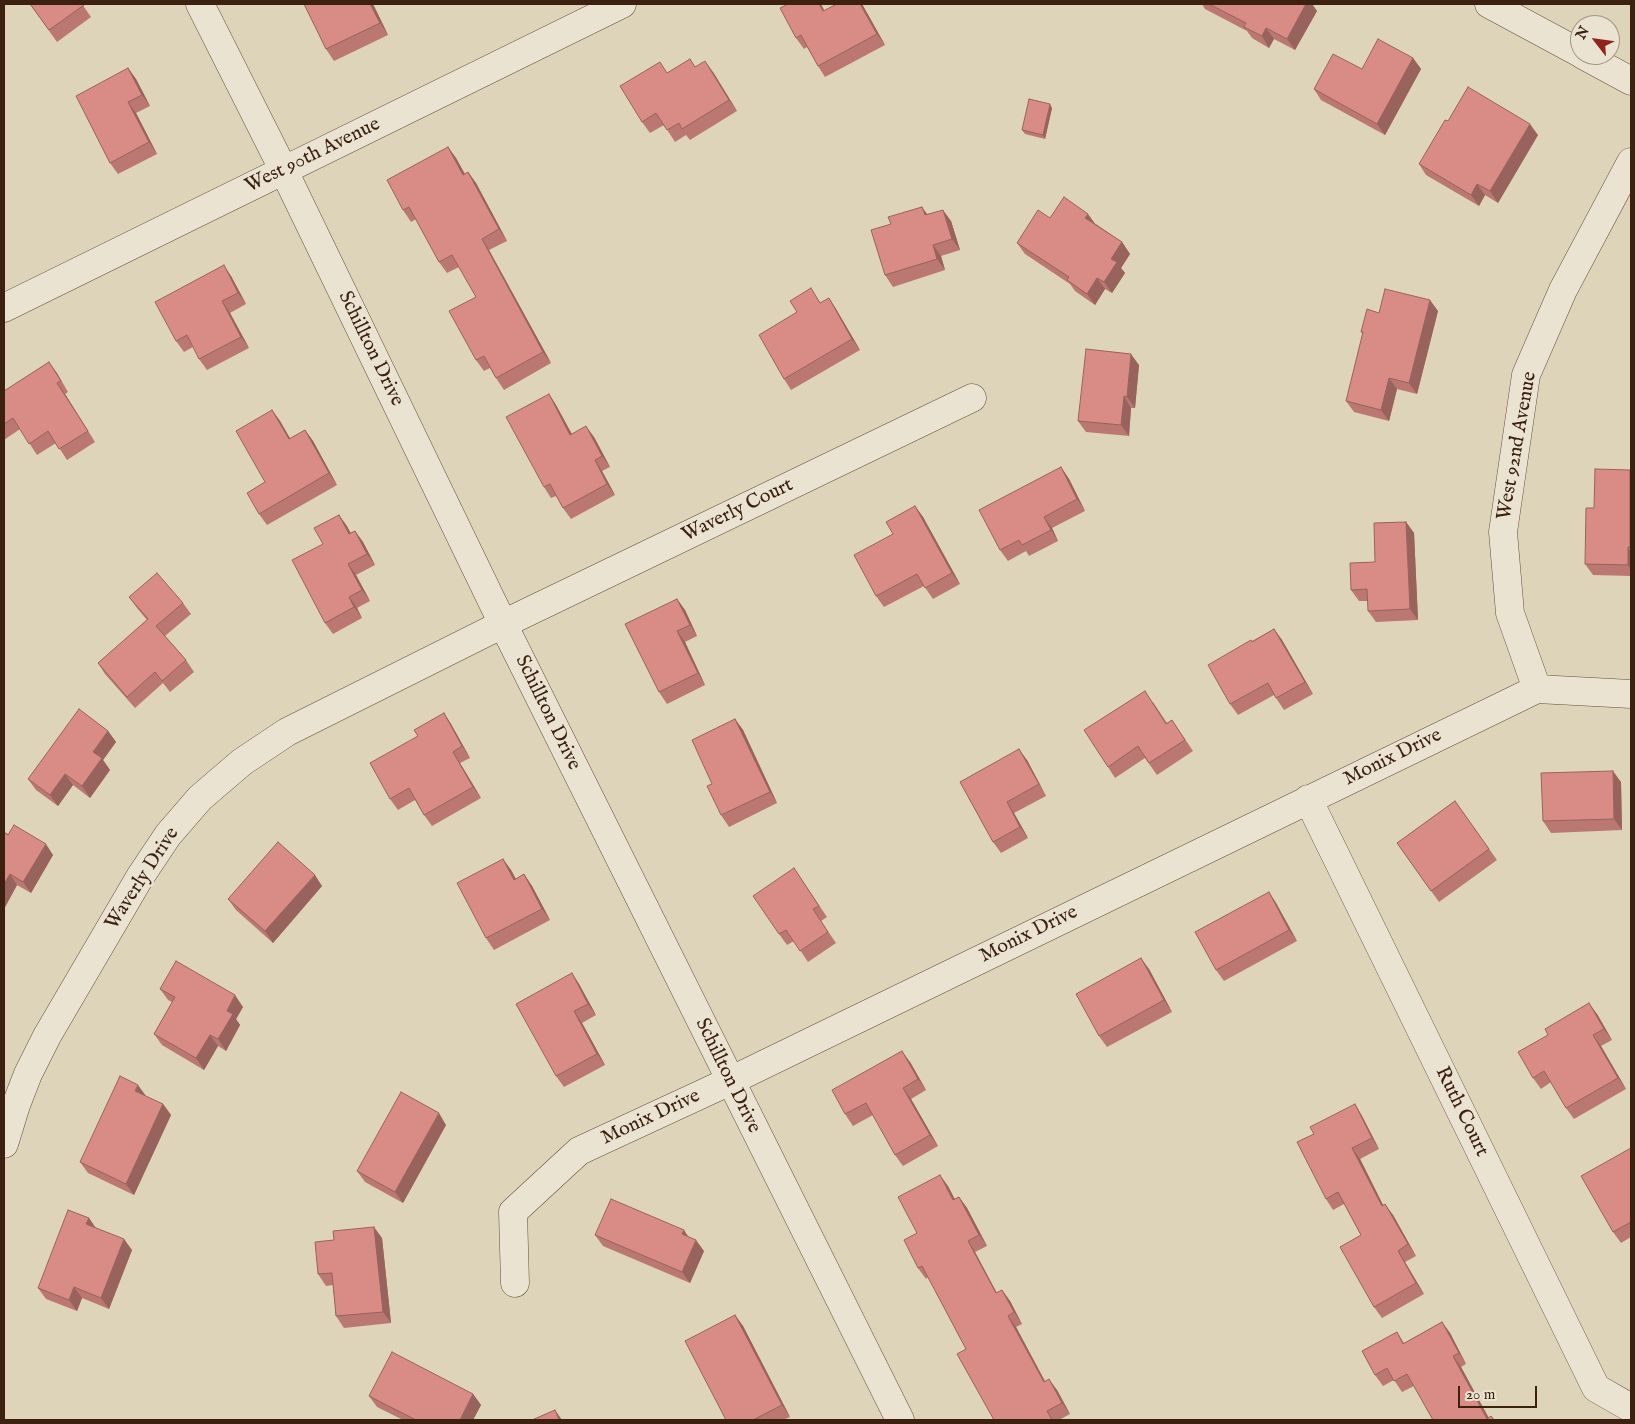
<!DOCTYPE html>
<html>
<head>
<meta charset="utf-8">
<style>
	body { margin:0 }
	#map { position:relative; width:1635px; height:1424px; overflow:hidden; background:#ded4b9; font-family:"IM FELL English",serif }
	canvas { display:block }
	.frame { position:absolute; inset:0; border:5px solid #3d2110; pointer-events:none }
	.north { position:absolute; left:1570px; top:15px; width:50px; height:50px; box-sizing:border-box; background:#eae3d2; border:1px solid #a59584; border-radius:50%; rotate:300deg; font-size:14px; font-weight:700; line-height:20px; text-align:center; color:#3d2110 }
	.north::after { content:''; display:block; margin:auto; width:18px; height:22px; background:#8f2418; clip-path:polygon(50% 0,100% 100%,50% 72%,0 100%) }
	.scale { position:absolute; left:1458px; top:1386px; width:79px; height:22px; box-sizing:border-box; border:2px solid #3d2110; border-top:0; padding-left:6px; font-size:15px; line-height:18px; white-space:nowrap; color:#3d2110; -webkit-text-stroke:4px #eae3d2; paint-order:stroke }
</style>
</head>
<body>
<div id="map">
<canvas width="1635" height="1424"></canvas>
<div class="frame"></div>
<div class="north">N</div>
<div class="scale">20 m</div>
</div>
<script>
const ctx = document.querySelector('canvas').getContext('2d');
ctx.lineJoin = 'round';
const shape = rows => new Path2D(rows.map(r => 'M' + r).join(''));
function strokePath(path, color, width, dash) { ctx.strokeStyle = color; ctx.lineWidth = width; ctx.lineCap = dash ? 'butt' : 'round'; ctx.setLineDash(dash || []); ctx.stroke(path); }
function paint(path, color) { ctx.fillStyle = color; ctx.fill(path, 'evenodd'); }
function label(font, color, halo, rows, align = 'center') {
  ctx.font = font + ' "IM FELL English",serif'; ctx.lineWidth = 5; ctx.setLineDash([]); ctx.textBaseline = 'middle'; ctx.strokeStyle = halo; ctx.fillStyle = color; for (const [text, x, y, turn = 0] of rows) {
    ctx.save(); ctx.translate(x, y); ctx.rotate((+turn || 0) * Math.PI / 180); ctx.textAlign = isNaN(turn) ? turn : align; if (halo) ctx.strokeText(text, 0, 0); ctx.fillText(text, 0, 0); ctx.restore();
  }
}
const street = shape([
	[200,4,284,171,503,624,900,1420],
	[1489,4,1580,53],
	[1583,55,1631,81],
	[4,308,622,4],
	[1537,689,1510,613,1503,532,1526,375,1563,290,1631,162],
	[1308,799,1596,1388,1631,1408],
	[4,1144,16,1105,28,1074,47,1036,140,877,168,835,200,798,242,762,287,732,503,624,972,398],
	[515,1283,513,1212,579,1151,730,1081,1537,689,1631,694]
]);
strokePath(street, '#654e3a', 29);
strokePath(street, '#eae3d2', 28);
paint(shape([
	[30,4,82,4,91,17,57,42],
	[304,4,373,4,388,35,334,61,326,49],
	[862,4,885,45,825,77,818,66,807,47,804,49,796,38,825,11],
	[1202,4,1312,4,1317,11,1295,50,1274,39,1269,48,1252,38,1247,31,1205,9],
	[1413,58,1421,69,1385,135,1321,100,1314,89,1362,69],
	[690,59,695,67,713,72,737,111,690,140,686,135,675,142,664,125,650,133,642,122,668,73],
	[128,68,136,79,150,106,136,113,157,154,118,174,110,163],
	[1052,108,1045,139,1025,134,1022,130],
	[1538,135,1498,203,1485,195,1479,206,1426,175,1419,164],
	[448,147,456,158,465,174,468,172,476,183,507,241,489,250,551,363,504,390,496,378,490,368,484,371,476,360,476,297,459,267,447,273,439,262,416,219,411,222,403,210],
	[928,214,951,221,960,250,941,256,945,270,893,287,885,275],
	[1050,218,1096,224,1122,242,1130,254,1121,268,1125,273,1112,293,1105,289,1095,305,1075,291,1070,284,1025,254,1017,243],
	[231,276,246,304,230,313,249,348,207,370,199,359,193,347,184,352,176,341],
	[829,298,836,309,860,350,791,390,784,379,821,303],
	[1438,311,1417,394,1397,389,1389,421,1354,412,1346,401,1363,334,1361,332,1379,313],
	[49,362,68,392,65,394,95,442,67,460,56,443,37,455,20,429,4,440,4,391],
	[1139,365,1135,408,1131,408,1129,436,1086,432,1078,421],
	[549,394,556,405,572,434,594,437,610,467,602,471,615,495,571,519,563,508,556,496,551,498,544,487],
	[272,410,280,421,290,439,305,430,313,441,337,485,267,525,259,514,265,482],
	[1061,467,1069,479,1085,511,1052,528,1058,541,1029,556,1026,551,1008,561,1000,550],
	[1631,471,1631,576,1593,575,1585,564,1594,508],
	[915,506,923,517,960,584,933,599,924,586,884,607,876,596,893,534],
	[339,515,350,533,355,531,363,542,375,565,356,575,370,601,357,608,362,618,333,634,325,623],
	[1406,522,1414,533,1418,620,1376,622,1368,611,1368,601,1359,601,1351,590,1375,562],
	[129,597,183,603,191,614,165,636,186,660,194,672,170,692,163,683,135,708,105,674,98,663,147,620,137,608],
	[677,599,685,610,697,636,685,642,705,685,667,704,659,692],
	[1274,629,1282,640,1313,694,1284,710,1274,695,1238,715,1230,704,1252,641],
	[1153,702,1167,723,1172,720,1193,751,1157,775,1145,758,1115,778,1108,767],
	[444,713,451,724,470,758,460,763,481,798,432,826,424,815,415,800,398,810,390,799,418,736],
	[735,719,743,730,777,803,729,827,721,815,712,784],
	[108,731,116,742,103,760,110,770,90,798,73,785,58,806,36,790,28,779],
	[1027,760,1046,796,1014,813,1028,838,1001,853,993,842,960,782],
	[1621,782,1622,830,1551,833,1543,821],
	[1455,801,1497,860,1439,902,1397,843],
	[4,832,53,855,31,893,17,885,4,909],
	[503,859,511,870,516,879,524,874,532,886,550,920,494,950,486,938],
	[794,868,827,917,821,921,836,943,808,962,794,941,787,945,779,934],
	[322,886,273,943,236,910,228,899],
	[1269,892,1276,903,1297,941,1224,981,1216,970],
	[1149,969,1172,1012,1107,1047,1099,1036],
	[572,973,579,984,596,1015,582,1023,605,1065,564,1087,556,1076],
	[160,989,243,1007,236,1019,240,1025,226,1051,218,1046,204,1070,162,1045,154,1034,172,1002,168,1000],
	[1597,1014,1612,1040,1601,1046,1626,1089,1574,1119,1566,1108,1551,1082,1541,1089,1533,1078],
	[910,1062,926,1090,911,1099,938,1146,903,1166,895,1155,873,1115,853,1126,845,1114],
	[163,1104,171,1115,134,1195,88,1173,80,1162],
	[1355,1104,1362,1116,1379,1149,1360,1159,1383,1205,1393,1215,1416,1256,1405,1262,1424,1294,1382,1318,1374,1307,1361,1235,1344,1204,1333,1210,1326,1199,1314,1134],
	[446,1125,403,1203,365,1182,357,1171],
	[1631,1148,1631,1237,1621,1243,1613,1232],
	[948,1186,954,1199,959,1197,967,1208,987,1246,975,1252,997,1293,1002,1290,1010,1301,1022,1324,1016,1327,1045,1381,1057,1390,1070,1414,1059,1420,994,1420,966,1349,928,1277,926,1279,918,1268,917,1233],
	[89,1218,96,1228,132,1250,109,1309,82,1298,77,1311,46,1299,38,1288],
	[595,1235,704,1251,690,1283,603,1246],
	[382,1238,391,1323,344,1328,336,1316,333,1285,326,1286,318,1274,334,1240],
	[735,1315,743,1326,790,1417,783,1420,726,1420],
	[1442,1322,1450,1333,1466,1364,1461,1367,1488,1418,1491,1416,1494,1420,1433,1420,1414,1386,1402,1392,1394,1380,1383,1386,1375,1375,1362,1351,1397,1332,1404,1343],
	[473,1394,481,1405,473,1420,403,1420,377,1407,369,1396]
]), '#bb7872');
paint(shape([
	[370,4,373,4,388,35,380,23],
	[819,4,821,4,831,23,823,11],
	[860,4,862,4,885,45,877,34],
	[1306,4,1312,4,1317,11,1295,50,1287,39],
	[1266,28,1274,39,1269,48,1262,36],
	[1413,58,1421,69,1385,135,1377,124],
	[705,61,713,72,737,111,729,100],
	[128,68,136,79,150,106,142,95],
	[128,102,136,113,157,154,149,142],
	[1050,104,1052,108,1045,139,1043,135],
	[1530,124,1538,135,1498,203,1490,191],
	[448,147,456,158,471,186,463,175],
	[468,172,476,183,507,241,499,229],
	[1477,184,1485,195,1479,206,1471,195],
	[922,207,930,218,925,215],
	[943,210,951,221,960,250,952,239],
	[1088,214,1096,225,1085,218],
	[482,239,489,250,551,363,543,352],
	[1122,242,1130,254,1121,268,1125,273,1112,293,1104,282,1111,259],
	[933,245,941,256,945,270,937,259],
	[224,265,231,276,246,304,238,293],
	[1097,278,1105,289,1095,305,1087,294],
	[829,298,836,309,860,350,852,339],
	[1430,300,1438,311,1417,394,1409,383],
	[222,301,230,313,249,348,241,337],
	[1131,354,1139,365,1135,408,1127,397],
	[49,362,57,373,68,392,61,381],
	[1389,378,1397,389,1389,421,1381,410],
	[57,383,65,394,95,442,88,431],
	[549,394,556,405,578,446,570,435],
	[1124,396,1131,408,1129,436,1121,425],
	[272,410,280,421,297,450,289,439],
	[586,426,594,437,610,467,602,456],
	[305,430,313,441,337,485,329,473],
	[595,460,602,471,615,495,607,484],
	[1061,467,1069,479,1085,511,1077,499],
	[1630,470,1631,471,1631,549,1630,547],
	[915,506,923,517,960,584,952,573],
	[339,515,347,526,357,545,349,534],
	[1044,517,1052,528,1058,541,1051,530],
	[1406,522,1414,533,1418,620,1410,609],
	[355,531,363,542,375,565,367,554],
	[1628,547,1631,552,1631,570,1628,565],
	[348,564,356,575,370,601,362,590],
	[349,597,357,608,362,618,354,607],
	[677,599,685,610,697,636,690,625],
	[1274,629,1282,640,1313,694,1305,682],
	[677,631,685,642,705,685,698,673],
	[444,713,451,724,470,758,462,746],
	[735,719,743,730,777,803,770,792],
	[108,731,116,742,103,760,110,770,90,798,82,786,93,752],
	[1019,749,1027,760,1046,796,1039,784],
	[453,752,460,763,481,798,473,787],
	[1613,771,1621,782,1622,830,1614,819],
	[65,774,73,785,58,806,50,795],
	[1007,802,1014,813,1028,838,1020,827],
	[46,844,53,855,31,893,23,882],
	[503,859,511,870,522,891,514,880],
	[10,874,17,885,4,909,4,884],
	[524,874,532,886,550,920,542,909],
	[315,875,322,886,273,943,265,931],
	[1269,892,1276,903,1297,941,1289,930],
	[1141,958,1149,969,1172,1012,1164,1000],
	[572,973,579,984,596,1015,588,1004],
	[235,995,243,1007,236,1019,240,1025,226,1051,218,1039,227,1011],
	[1589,1003,1597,1014,1612,1040,1604,1029],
	[574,1011,582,1023,605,1065,597,1054],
	[210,1035,218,1046,204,1070,196,1058],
	[1593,1035,1601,1046,1626,1089,1618,1078],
	[902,1051,910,1062,926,1090,918,1079],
	[138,1085,146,1096,135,1091],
	[903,1088,911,1099,938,1146,930,1135],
	[163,1104,171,1115,134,1195,126,1184],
	[1355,1104,1362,1116,1379,1149,1372,1138],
	[439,1113,446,1125,403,1203,395,1192],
	[1352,1148,1360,1159,1389,1217,1382,1206],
	[940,1175,948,1186,961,1211,953,1200],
	[959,1197,967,1208,987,1246,979,1235],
	[1385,1204,1393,1215,1416,1256,1408,1244],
	[89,1218,96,1229,86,1224],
	[374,1227,382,1238,391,1323,383,1312],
	[684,1230,691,1241,682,1234],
	[124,1239,132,1250,109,1309,101,1298],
	[696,1240,704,1251,690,1283,682,1272],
	[968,1241,975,1252,1003,1305,996,1293],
	[1398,1251,1405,1262,1424,1294,1416,1283],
	[74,1287,82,1298,77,1311,69,1300],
	[1002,1290,1010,1301,1022,1324,1014,1312],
	[735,1315,743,1326,790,1417,782,1405],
	[1008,1316,1016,1327,1051,1393,1044,1382],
	[1442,1322,1450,1333,1466,1364,1459,1353],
	[1453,1356,1461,1367,1490,1420,1488,1420],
	[1049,1379,1057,1390,1070,1414,1062,1403],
	[473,1394,481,1405,473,1420,460,1420],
	[555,1410,562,1420,559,1420]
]), '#98625d');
const building = shape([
	[30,4,82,4,84,5,49,30,30,4],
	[304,4,370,4,380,23,326,49,304,4],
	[788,4,819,4,823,11,837,4,860,4,877,34,818,66,801,35,796,38,780,8,788,4],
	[1209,4,1306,4,1287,39,1266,28,1262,36,1244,27,1246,23,1209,4],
	[1378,39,1413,58,1377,124,1314,89,1333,54,1362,69,1378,39],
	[690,59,695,67,705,61,729,100,682,129,679,123,667,130,656,113,642,122,620,86,660,62,667,73,690,59],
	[128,68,142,95,128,102,149,142,110,163,76,96,128,68],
	[1468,87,1530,124,1490,191,1477,184,1471,195,1419,164,1445,120,1448,121,1468,87],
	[1029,99,1050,104,1043,135,1022,130,1029,99],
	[448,147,463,175,468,172,499,229,482,239,543,352,496,378,484,356,476,360,449,311,476,297,452,255,439,262,409,207,403,210,387,180,448,147],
	[1064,197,1088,214,1085,218,1122,242,1111,259,1117,262,1104,282,1097,278,1087,294,1067,280,1069,277,1017,243,1038,210,1050,218,1064,197],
	[922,207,925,215,943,210,952,239,933,245,937,259,885,275,871,230,891,224,888,217,922,207],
	[224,265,238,293,222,301,241,337,199,359,187,335,176,341,155,302,224,265],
	[811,288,820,303,829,298,852,339,784,379,759,335,797,312,790,301,811,288],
	[1385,289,1430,300,1409,383,1389,378,1381,410,1346,401,1363,332,1361,332,1367,309,1379,313,1385,289],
	[1086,349,1131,354,1127,397,1124,396,1121,425,1078,421,1086,349],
	[49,362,61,381,57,383,88,431,59,449,48,431,29,444,13,418,4,424,4,391,49,362],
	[549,394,570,435,586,426,602,456,595,460,607,484,563,508,550,484,544,487,506,417,549,394],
	[272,410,289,439,305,430,329,473,259,514,247,493,265,482,236,431,272,410],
	[1061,467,1077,499,1044,517,1051,530,1022,545,1019,540,1000,550,979,510,1061,467],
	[1595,469,1630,470,1630,547,1628,547,1628,565,1585,564,1586,508,1594,508,1595,469],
	[915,506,952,573,925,588,917,574,876,596,854,555,893,534,886,522,915,506],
	[339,515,349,534,355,531,367,554,348,564,362,590,349,597,354,607,325,623,292,560,323,544,314,528,339,515],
	[1406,522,1410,609,1368,611,1367,589,1351,590,1350,563,1375,562,1374,523,1406,522],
	[157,573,183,603,156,626,186,660,162,681,155,672,127,697,98,663,148,619,129,597,157,573],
	[677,599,690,625,677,631,698,673,659,692,625,624,677,599],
	[1274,629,1305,682,1276,698,1268,683,1230,704,1208,665,1251,640,1252,642,1274,629],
	[1145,691,1166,724,1172,720,1185,740,1149,763,1138,746,1108,767,1084,730,1145,691],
	[79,709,108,731,93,752,102,758,82,786,65,774,50,795,28,779,79,709],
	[444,713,462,746,453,752,473,787,424,815,409,788,390,799,370,763,418,736,414,730,444,713],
	[735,719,770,792,721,815,707,786,712,784,692,740,735,719],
	[1019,749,1039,784,1007,802,1020,827,993,842,960,782,1019,749],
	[1613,771,1614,819,1543,821,1541,773,1613,771],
	[1455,801,1489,849,1431,891,1397,843,1455,801],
	[14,825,46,844,23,882,10,874,4,884,4,832,8,835,14,825],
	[278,842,315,875,265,931,228,899,278,842],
	[503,859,514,880,524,874,542,909,486,938,457,883,503,859],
	[794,868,819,906,813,909,828,932,800,951,786,930,779,934,753,896,794,868],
	[1269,892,1289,930,1216,970,1195,932,1269,892],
	[1141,958,1164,1000,1099,1036,1076,994,1141,958],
	[176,961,235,995,227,1011,233,1014,218,1039,210,1035,196,1058,154,1034,175,997,160,989,176,961],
	[572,973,588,1004,574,1011,597,1054,556,1076,516,1004,572,973],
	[1589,1003,1604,1029,1593,1035,1618,1078,1566,1108,1544,1071,1533,1078,1518,1052,1548,1035,1545,1029,1589,1003],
	[902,1051,918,1079,903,1088,930,1135,895,1155,866,1103,845,1114,832,1090,902,1051],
	[120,1076,138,1085,135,1091,163,1104,126,1184,80,1162,120,1076],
	[401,1092,439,1113,395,1192,357,1171,401,1092],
	[1355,1104,1372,1138,1352,1148,1382,1206,1385,1204,1408,1244,1398,1251,1416,1283,1374,1307,1340,1247,1361,1235,1338,1192,1326,1199,1297,1142,1314,1134,1310,1127,1355,1104],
	[1631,1148,1631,1222,1613,1232,1581,1176,1631,1148],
	[940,1175,953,1200,959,1197,979,1235,968,1241,996,1293,1002,1290,1014,1312,1008,1316,1044,1382,1049,1379,1062,1403,1047,1411,1052,1420,994,1420,957,1354,966,1349,922,1266,918,1268,904,1240,917,1233,898,1197,940,1175],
	[611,1199,684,1230,682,1234,696,1240,682,1272,595,1235,611,1199],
	[68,1210,89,1218,86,1224,124,1239,101,1298,74,1287,69,1300,38,1288,68,1210],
	[374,1227,383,1312,336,1316,332,1273,318,1274,315,1242,334,1240,333,1231,374,1227],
	[735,1315,782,1405,753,1420,726,1420,685,1341,735,1315],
	[1442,1322,1459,1353,1453,1356,1487,1419,1491,1416,1494,1420,1433,1420,1407,1374,1394,1381,1387,1368,1375,1375,1362,1351,1397,1332,1403,1344,1442,1322],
	[392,1352,473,1394,460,1420,416,1420,369,1396,392,1352],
	[555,1410,559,1420,532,1420,555,1410]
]);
paint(building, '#d98c85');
strokePath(building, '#98625d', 1);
label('20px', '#3d2110', '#eae3d2', [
	["West 90th Avenue",313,156,-26],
	["Schillton Drive",370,349,64],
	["West 92nd Avenue",1518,446,-80],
	["Waverly Court",738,511,-26],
	["Schillton Drive",547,713,64],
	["Monix Drive",1393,758,-26],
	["Waverly Drive",143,879,-57],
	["Monix Drive",1029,935,-26],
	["Schillton Drive",727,1076,64],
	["Ruth Court",1461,1112,64],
	["Monix Drive",651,1118,-25]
]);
</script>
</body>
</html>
